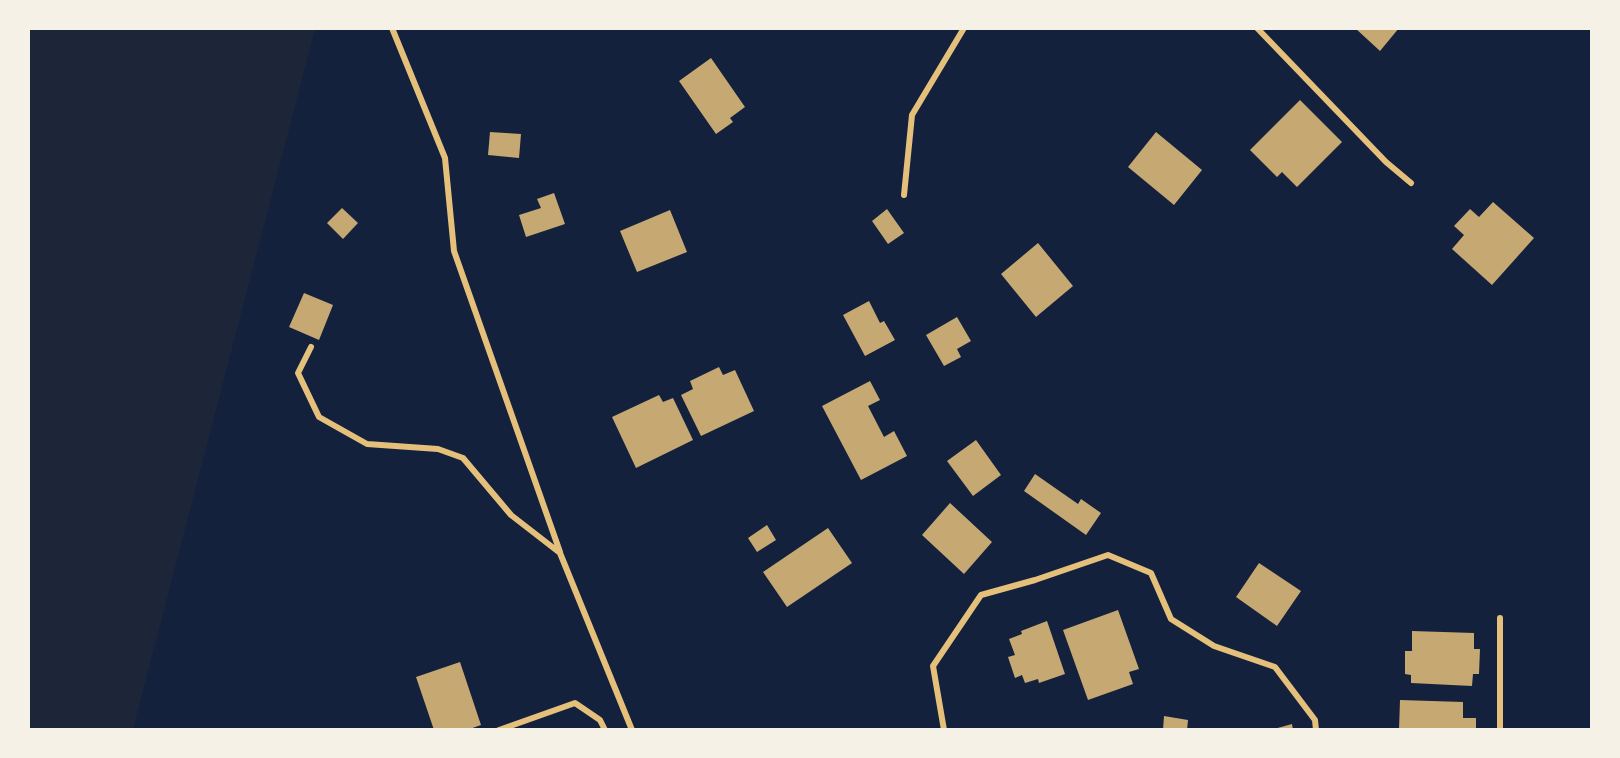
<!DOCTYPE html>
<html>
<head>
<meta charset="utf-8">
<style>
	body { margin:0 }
	#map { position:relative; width:1620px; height:758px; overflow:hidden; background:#14213d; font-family:"Roboto Condensed",sans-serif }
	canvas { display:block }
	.frame { position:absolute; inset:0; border:30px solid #f6f1e7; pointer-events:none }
</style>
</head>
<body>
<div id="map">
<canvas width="1620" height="758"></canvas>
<div class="frame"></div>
</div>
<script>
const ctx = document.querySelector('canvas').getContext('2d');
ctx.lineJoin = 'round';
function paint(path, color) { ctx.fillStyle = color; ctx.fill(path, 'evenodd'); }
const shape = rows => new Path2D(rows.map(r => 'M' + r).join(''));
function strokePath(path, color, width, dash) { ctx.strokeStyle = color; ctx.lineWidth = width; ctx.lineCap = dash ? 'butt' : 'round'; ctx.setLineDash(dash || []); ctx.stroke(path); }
paint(shape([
	[28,29,315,29,133,729,29,729]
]), '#1d2539');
paint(shape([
	[1355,28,1399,28,1380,51],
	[711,58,745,107,730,118,733,122,716,134,679,81],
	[1300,100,1342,142,1297,187,1282,172,1277,177,1250,150],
	[490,132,521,134,519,158,488,155],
	[1156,132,1202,170,1174,205,1128,167],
	[554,193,565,224,526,237,519,215,541,208,537,199],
	[1493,202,1534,238,1492,285,1452,249,1464,235,1454,226,1470,209,1479,217],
	[342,208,358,223,343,239,327,223],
	[887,209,904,233,888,244,872,221],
	[670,210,687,252,637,272,620,231],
	[1038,243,1073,286,1036,317,1001,274],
	[304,293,333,305,319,340,289,327],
	[869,301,880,323,884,321,895,340,865,356,843,315],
	[957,317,971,341,957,349,961,357,944,366,926,335],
	[719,367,723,375,735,370,754,411,701,436,681,395,693,389,690,381],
	[870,381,880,400,868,406,884,437,894,431,907,456,861,480,822,406],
	[659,395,663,402,673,398,693,440,636,468,612,417],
	[976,440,1001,475,973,496,947,461],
	[1035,474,1078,504,1081,499,1101,513,1086,535,1024,491],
	[950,503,992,542,964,574,922,535],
	[767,525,776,540,757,552,748,538],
	[828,528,852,563,787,607,763,572],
	[1259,563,1301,591,1277,626,1236,597],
	[1118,610,1139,669,1129,672,1133,684,1088,700,1063,630],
	[1047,621,1065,674,1039,683,1038,679,1025,683,1022,675,1015,678,1008,657,1015,655,1009,639,1022,634,1021,631],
	[1412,631,1474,633,1474,649,1480,649,1479,674,1473,674,1472,686,1411,683,1411,675,1405,674,1405,651,1412,651],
	[460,662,481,725,467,730,434,730,416,677],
	[1400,700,1463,702,1463,718,1476,718,1476,730,1399,730],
	[1164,716,1188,720,1187,730,1163,730],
	[1292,724,1293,730,1274,730,1274,729]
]), '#c6a872');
strokePath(shape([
	[392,28,445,158,454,251,560,552],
	[1257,28,1386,162,1411,183],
	[904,195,912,115,964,28],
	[311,347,298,373,319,417,367,444,438,449,463,458,511,515,560,553,632,730],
	[1500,618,1500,730],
	[499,730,575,703,600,720,605,730],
	[944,730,933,666,981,595,1035,580,1108,555,1151,573,1171,619,1214,646,1275,667,1315,720,1316,730]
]), '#e5c07b', 6);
</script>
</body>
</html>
